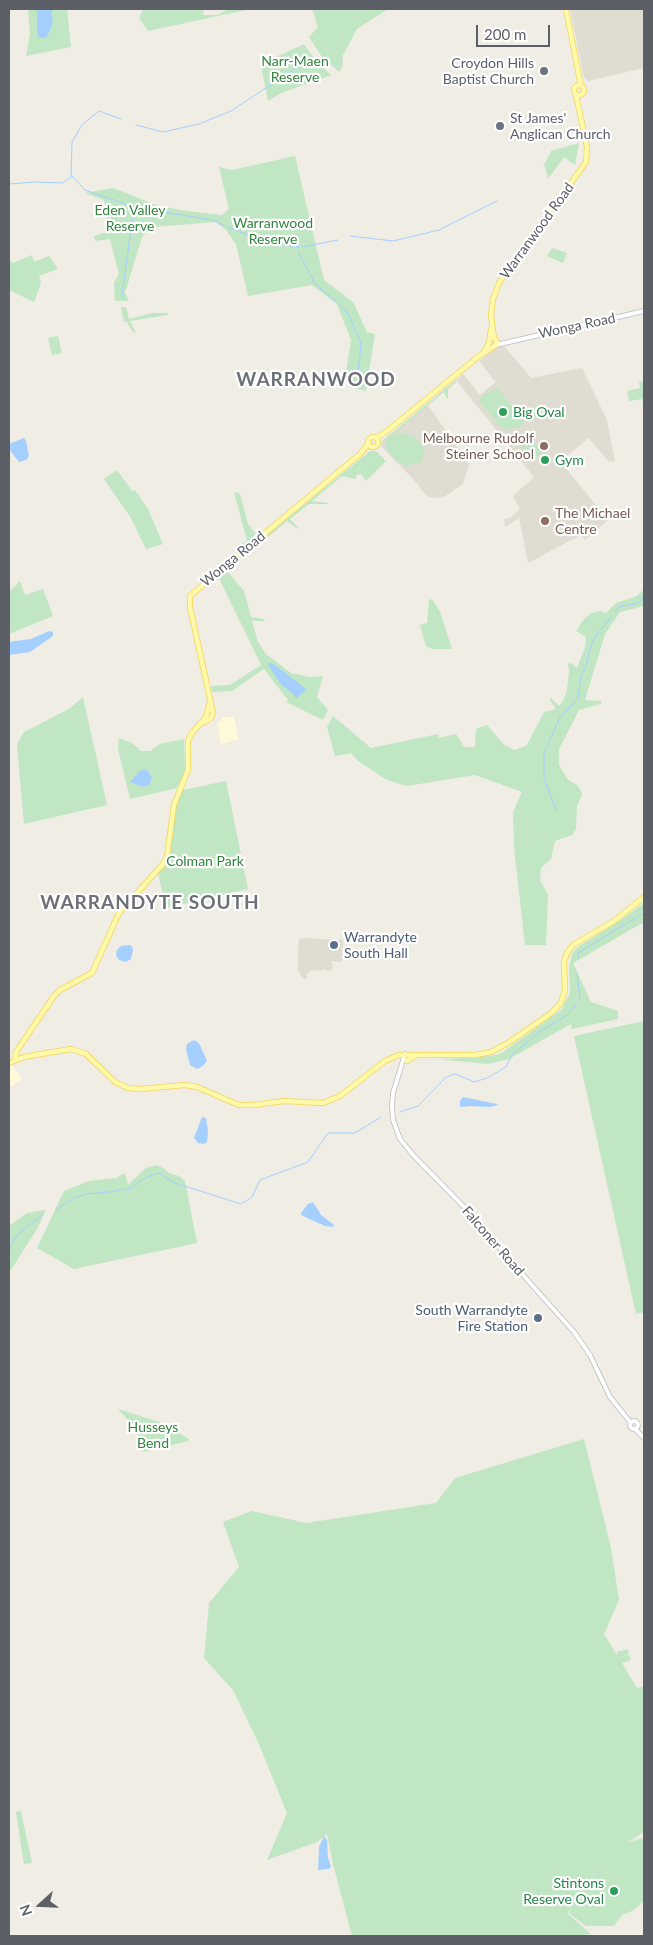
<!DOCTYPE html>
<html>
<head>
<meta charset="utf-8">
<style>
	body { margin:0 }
	#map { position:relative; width:653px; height:1945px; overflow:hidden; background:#efede4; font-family:Lato,sans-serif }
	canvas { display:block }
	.frame { position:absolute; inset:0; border:10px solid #5c5f65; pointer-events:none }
	.north { position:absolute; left:15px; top:1880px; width:50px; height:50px; -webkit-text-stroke:4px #fff; paint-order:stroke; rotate:250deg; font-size:14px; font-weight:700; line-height:20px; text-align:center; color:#5c5f65 }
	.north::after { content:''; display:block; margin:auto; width:18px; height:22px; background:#5c5f65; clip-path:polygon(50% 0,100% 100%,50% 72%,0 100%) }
	.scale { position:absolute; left:476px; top:25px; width:74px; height:22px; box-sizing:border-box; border:2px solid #5c5f65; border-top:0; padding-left:6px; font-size:15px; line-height:18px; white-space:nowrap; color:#5c5f65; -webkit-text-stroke:4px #fff; paint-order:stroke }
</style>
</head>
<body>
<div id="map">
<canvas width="653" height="1945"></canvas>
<div class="frame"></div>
<div class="north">N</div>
<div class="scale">200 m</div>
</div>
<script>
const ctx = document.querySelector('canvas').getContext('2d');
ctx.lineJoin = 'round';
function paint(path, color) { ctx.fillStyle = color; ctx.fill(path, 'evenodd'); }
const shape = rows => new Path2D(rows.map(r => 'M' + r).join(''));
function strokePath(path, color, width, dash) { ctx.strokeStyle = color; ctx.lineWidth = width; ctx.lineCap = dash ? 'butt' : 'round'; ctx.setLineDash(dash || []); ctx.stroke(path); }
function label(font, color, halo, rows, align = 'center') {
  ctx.font = font + ' Lato,sans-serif'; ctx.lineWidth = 4.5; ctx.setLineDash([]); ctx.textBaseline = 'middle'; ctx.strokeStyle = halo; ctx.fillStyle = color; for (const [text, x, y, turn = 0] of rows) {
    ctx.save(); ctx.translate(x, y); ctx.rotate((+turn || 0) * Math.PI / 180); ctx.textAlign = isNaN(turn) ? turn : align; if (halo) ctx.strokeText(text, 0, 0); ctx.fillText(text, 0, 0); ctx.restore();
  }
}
paint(shape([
	[223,717,234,717,239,739,221,744,217,724],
	[12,1065,22,1080,9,1087,9,1067]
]), '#fef9d9');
paint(shape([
	[570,9,644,9,644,68,588,81,584,78],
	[504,346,531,378,582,368,607,420,615,461,609,462,589,438,560,461,608,520,585,540,581,535,528,563,519,518,505,527,504,519,510,518,520,509,513,496,534,477,456,380,463,374,480,395,496,382,479,361,495,348],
	[428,405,469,464,463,484,444,497,438,498,429,497,424,493,415,481,381,446,382,443],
	[305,938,343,940,342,962,330,961,333,964,332,970,328,971,324,969,322,971,312,970,307,974,307,979,303,979,298,970,298,954,299,939]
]), '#dfdcd2');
paint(shape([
	[28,9,67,9,71,47,26,56,30,34],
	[153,9,204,9,203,15,217,15,229,9,246,9,246,10,148,31,139,18,143,10],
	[312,9,388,9,357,29,343,55,342,68,339,72,322,57,309,37,318,27],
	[304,44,316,61,331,75,281,93,268,101,260,60,272,59],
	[579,143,575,165,564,157,548,179,545,166,543,167,551,151],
	[295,156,324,280,353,302,367,332,375,334,366,391,349,387,346,371,351,340,337,304,312,285,248,296,236,244,226,230,216,222,153,227,142,237,125,293,129,301,115,301,114,283,119,274,110,239,95,241,94,236,110,231,104,200,85,193,113,188,156,205,186,211,222,215,229,209,219,167,232,170],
	[552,248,567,253,563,263,547,256],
	[32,255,34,262,49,256,58,269,39,276,41,283,34,302,9,290,9,259,13,263],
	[121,307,126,307,129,319,152,313,168,313,168,315,130,321,136,333,133,332,127,322,124,322],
	[58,336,62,353,52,355,48,338],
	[456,380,457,381,448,389,448,398,447,399,444,392,392,435,400,433,407,434,417,439,422,446,424,455,421,462,406,466,397,461,387,450,385,445,388,438,382,443,382,441],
	[644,381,644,409,642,399,629,401,627,391,640,388,639,382],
	[497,388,524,420,524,423,518,428,505,429,499,425,479,400,485,394],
	[539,406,546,409,549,412,547,417,543,420,538,420,529,409],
	[524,432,542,452,533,460,515,440],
	[370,451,376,451,386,461,366,481,361,474,357,475,355,479,342,476,312,501,328,503,328,504,309,504,290,519,298,528,297,529,287,521,243,558,243,555],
	[117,470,132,491,135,490,148,509,163,544,146,549,131,518,104,479],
	[234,492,240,494,248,524,256,534,244,545,241,545,247,540],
	[236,561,239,561,227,571,244,591,251,617,264,619,265,621,252,621,258,642,267,655,291,673,310,677,323,676,317,697,328,710,323,720,286,702,288,700,264,669,232,691,212,692,211,686,230,685,261,665,218,576],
	[20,581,25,595,43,589,53,616,9,634,9,590,11,590],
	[644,589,644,606,620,612,605,634,585,700,602,701,601,704,579,710,559,749,559,765,568,780,577,785,581,791,582,795,577,806,576,829,572,835,555,841,551,859,541,868,540,880,548,895,546,945,525,945,514,847,513,812,522,792,475,775,407,786,387,780,358,761,351,753,335,756,327,727,333,716,371,748,438,734,439,738,456,734,464,747,475,747,476,729,487,725,504,745,515,750,527,745,544,712,556,709,550,700,551,698,559,706,563,701,567,691,569,671,568,664,571,663,577,668,585,648,586,637,576,631,584,619,591,613,600,611,606,613,616,603,637,596],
	[432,599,440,612,452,649,432,649,426,646,420,625,427,623,429,600],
	[83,697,107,805,24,824,17,744,24,732,69,709],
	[119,738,132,743,141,751,150,751,160,744,184,739,185,770,177,788,130,799,118,749],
	[226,781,248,889,166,908,158,873,166,862,174,805,183,790],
	[644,903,644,922,573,963,591,1002,618,1011,618,1019,572,1029,571,1024,509,1059,488,1064,437,1059,469,1058,496,1055,503,1052,554,1015,562,1009,570,993,569,968,572,953,578,947,622,919],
	[644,1021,644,1312,636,1314,574,1036],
	[156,1165,163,1168,169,1173,179,1176,185,1181,197,1243,74,1269,37,1248,64,1191,89,1181,116,1178,125,1173,128,1184,130,1183,146,1168],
	[46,1210,37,1229,9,1273,9,1226,27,1213],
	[118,1409,159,1422,189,1439,188,1441,143,1452,136,1429],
	[584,1439,611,1548,619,1600,604,1634,617,1655,617,1652,628,1649,629,1654,619,1658,629,1655,631,1660,622,1663,637,1688,644,1686,644,1832,628,1842,644,1838,644,1901,632,1911,622,1915,614,1926,586,1926,570,1914,570,1909,568,1914,591,1934,578,1936,352,1936,333,1864,327,1834,317,1842,267,1860,287,1813,258,1742,233,1690,204,1658,209,1603,239,1567,223,1522,252,1511,306,1523,436,1503,455,1478],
	[21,1811,32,1863,24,1864,16,1812]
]), '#c0e6c4');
paint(shape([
	[37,9,53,9,51,15,53,20,51,29,46,38,39,38,37,32],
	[24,438,26,441,29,456,26,460,19,462,9,449,9,444],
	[49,631,53,632,53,636,30,652,9,655,9,642,31,639],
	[267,663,272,663,306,689,297,698,280,683],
	[145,769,149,772,152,778,150,784,144,787,130,782,140,771],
	[129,945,132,946,133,950,131,959,126,962,119,960,116,955,117,950,121,946],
	[194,1040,199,1043,207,1061,203,1066,197,1069,190,1065,186,1049,187,1044],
	[463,1097,497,1104,498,1105,490,1107,471,1106,460,1107,460,1101],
	[202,1117,206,1118,208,1131,207,1142,204,1144,198,1143,194,1138],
	[313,1202,321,1215,333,1224,334,1227,325,1226,301,1215,301,1213,308,1204],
	[324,1836,327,1840,328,1858,331,1866,329,1869,318,1870,319,1847]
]), '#a4cfff');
strokePath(shape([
	[136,125,163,132,199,124,231,111,305,62],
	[71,175,85,190,134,207,212,220,225,226],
	[9,184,35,182,62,183,71,177,72,142,82,125,99,111,121,119],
	[228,227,265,242,299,247],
	[350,236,393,241,439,230,497,201],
	[302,247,338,240],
	[298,252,316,285,338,303,349,315,361,343,358,374],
	[122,295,134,207],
	[615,612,619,607,638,603,644,598],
	[556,810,544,778,544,753,559,719,578,698,581,676,585,669,592,643,596,635,611,618],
	[578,958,578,953,644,913],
	[577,974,580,999],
	[400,1112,418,1106,446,1077,455,1074,474,1082,487,1078,506,1067,512,1055,538,1033,567,1015,576,1005],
	[56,1210,74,1198,87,1194,109,1192,131,1188,145,1178,158,1173,175,1183,241,1204,252,1197,260,1180,308,1162,328,1133,355,1133,381,1117],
	[9,1248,18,1234,42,1215]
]), '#a4cfff', 1);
const secondary = shape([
	[496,345,644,311],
	[405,1054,393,1093,392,1105,393,1120,400,1139,413,1155,469,1212,530,1283,574,1332,590,1355,610,1397,631,1423],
	'630 1425a4 4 0 1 1 8 0a4 4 0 1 1-8 0Z',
	[635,1429,644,1438]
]);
const primary = shape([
	[566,9,581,86],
	'574 90a5 5 0 1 1 10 0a5 5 0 1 1-10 0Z',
	[494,338,491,315,493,299,499,283,586,162,587,147,576,95],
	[484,352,489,343,491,329],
	'368 442a5 5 0 1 1 10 0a5 5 0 1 1-10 0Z',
	[376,438,386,432,479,356,496,345,497,341,494,338],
	[204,722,211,718,213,713,190,607,190,596,360,454,369,443],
	[15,1060,16,1052,54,996,60,990,92,973,119,913,163,864,167,856,174,805,188,770,188,741,192,733,206,717,210,702],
	[407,1061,415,1056],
	[9,1063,24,1057,71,1049,86,1054,115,1082,128,1088,140,1089,185,1085,197,1087,239,1105,253,1105,284,1101,323,1103,340,1096,385,1061,399,1055,475,1055,491,1052,508,1043,550,1014,561,1003,565,990,564,962,567,953,573,945,614,921,644,897]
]);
strokePath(secondary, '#b9bcc2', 5.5);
strokePath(primary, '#f3d559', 6);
strokePath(secondary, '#fff', 4);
strokePath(primary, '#fff9a9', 4.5);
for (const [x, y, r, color] of [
	[544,71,5,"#6b7280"],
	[500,126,5,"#6b7280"],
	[503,412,5,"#2e9e5b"],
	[544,446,5,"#8d6e63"],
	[545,460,5,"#2e9e5b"],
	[545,521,5,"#8d6e63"],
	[334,945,5,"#5c6f8a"],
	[538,1318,5,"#5c6f8a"],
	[614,1891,5,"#2e9e5b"]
]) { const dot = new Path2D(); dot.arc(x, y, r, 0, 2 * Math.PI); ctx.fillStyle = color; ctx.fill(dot); strokePath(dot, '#fff', 2); }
label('14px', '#34843f', '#fff', [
	["Narr-Maen",295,61],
	["Reserve",295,77],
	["Eden Valley",130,210],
	["Reserve",130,226],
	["Warranwood",273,223],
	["Reserve",273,239],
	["Colman Park",205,861],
	["Husseys",153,1427],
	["Bend",153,1443]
]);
label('14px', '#5b616d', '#fff', [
	["Croydon Hills",534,63],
	["Baptist Church",534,79],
	["St James'",510,118,"left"],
	["Anglican Church",510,134,"left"]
], 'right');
label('14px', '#5c5f65', '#fff', [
	["Warranwood Road",537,231,-54],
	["Wonga Road",577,326,-12],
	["Wonga Road",233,559,-39],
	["Falconer Road",493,1241,49]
]);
label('14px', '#27864d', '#fff', [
	["Big Oval",513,412],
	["Gym",555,460],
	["Stintons",604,1883,"right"],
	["Reserve Oval",604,1899,"right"]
], 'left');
label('14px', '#785e54', '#fff', [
	["Melbourne Rudolf",534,438],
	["Steiner School",534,454],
	["The Michael",555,513,"left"],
	["Centre",555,529,"left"]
], 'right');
label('14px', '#4e5e75', '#fff', [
	["Warrandyte",344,937],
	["South Hall",344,953],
	["South Warrandyte",528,1310,"right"],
	["Fire Station",528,1326,"right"]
], 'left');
ctx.letterSpacing = '1px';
label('bold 19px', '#6d7177', '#fff', [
	["WARRANWOOD",316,380],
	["WARRANDYTE SOUTH",150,903]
]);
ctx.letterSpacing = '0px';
</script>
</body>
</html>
